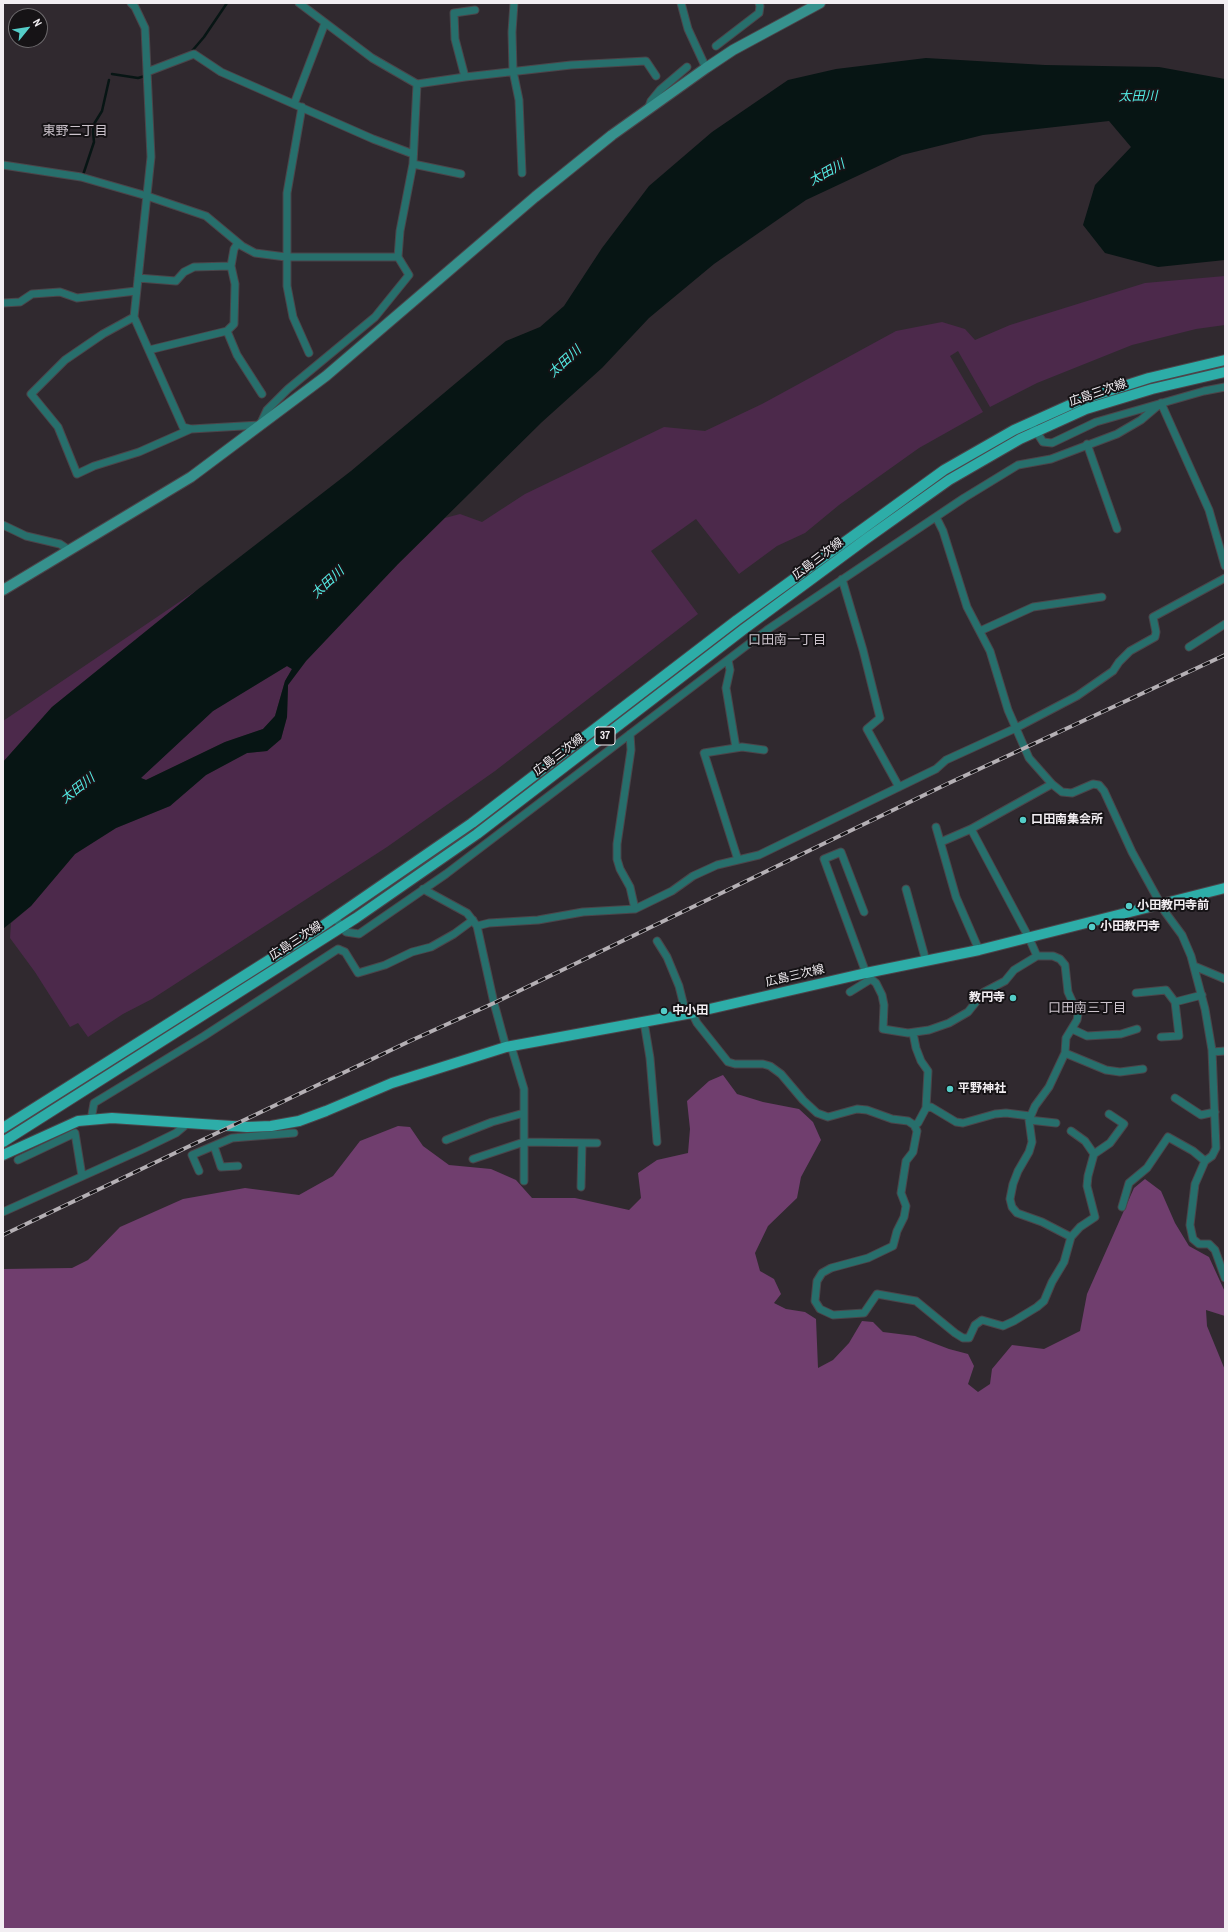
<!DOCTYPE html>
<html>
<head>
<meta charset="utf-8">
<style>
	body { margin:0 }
	#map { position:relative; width:1228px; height:1932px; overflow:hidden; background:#30292f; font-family:"Archivo Narrow",sans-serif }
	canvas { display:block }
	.frame { position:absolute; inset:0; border:4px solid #f2eef2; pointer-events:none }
	.north { position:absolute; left:8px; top:8px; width:40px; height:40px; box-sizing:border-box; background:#161316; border:1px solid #6e6b6e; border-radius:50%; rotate:60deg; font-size:11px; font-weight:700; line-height:16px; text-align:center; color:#f2eef2 }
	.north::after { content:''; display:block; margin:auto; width:14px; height:18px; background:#54cdc8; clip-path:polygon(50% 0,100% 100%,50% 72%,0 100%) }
</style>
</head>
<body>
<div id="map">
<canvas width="1228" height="1932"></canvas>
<div class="frame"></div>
<div class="north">N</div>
</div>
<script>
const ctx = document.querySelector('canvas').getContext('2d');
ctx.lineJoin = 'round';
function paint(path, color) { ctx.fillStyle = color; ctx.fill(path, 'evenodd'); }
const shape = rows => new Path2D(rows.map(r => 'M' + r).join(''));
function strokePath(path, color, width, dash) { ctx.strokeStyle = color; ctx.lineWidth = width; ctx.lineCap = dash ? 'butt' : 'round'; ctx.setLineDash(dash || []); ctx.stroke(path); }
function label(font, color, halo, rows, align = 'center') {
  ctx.font = font + ' "Archivo Narrow","Noto Sans JP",sans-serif'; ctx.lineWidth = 4; ctx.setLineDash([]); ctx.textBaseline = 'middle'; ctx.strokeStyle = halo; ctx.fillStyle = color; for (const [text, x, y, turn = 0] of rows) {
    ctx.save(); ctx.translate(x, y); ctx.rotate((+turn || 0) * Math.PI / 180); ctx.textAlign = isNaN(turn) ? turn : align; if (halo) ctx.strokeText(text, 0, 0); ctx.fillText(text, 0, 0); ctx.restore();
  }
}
paint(shape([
	[1225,276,1225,325,1196,329,1132,345,1037,383,990,407,958,351,950,356,983,412,919,448,839,505,805,533,777,546,739,574,696,519,651,551,698,614,495,771,387,847,152,999,123,1014,88,1037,78,1023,70,1027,35,972,10,938,11,923,31,906,75,854,116,828,170,806,206,775,247,753,267,751,281,739,287,717,288,685,306,661,398,564,445,518,460,514,482,522,525,494,664,427,705,431,762,404,896,331,942,322,965,329,975,340,1010,325,1145,283],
	[197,590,52,707,3,762,3,721],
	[287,666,292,669,285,681,275,716,263,729,225,742,146,780,140,778,213,711]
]), '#4c294b');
paint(shape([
	[723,1075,737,1094,763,1102,799,1109,813,1122,821,1140,801,1177,797,1198,768,1226,755,1253,760,1271,774,1279,781,1294,774,1303,786,1309,805,1312,816,1319,818,1368,833,1360,849,1343,862,1321,873,1322,883,1332,915,1336,949,1349,968,1354,974,1366,968,1384,978,1392,990,1384,992,1369,1012,1345,1044,1349,1080,1331,1087,1294,1134,1188,1145,1179,1161,1191,1175,1223,1189,1246,1209,1257,1225,1292,1225,1316,1206,1310,1207,1326,1225,1370,1225,1929,3,1929,3,1269,72,1268,88,1260,120,1227,183,1199,245,1188,299,1195,333,1176,360,1141,398,1126,410,1127,423,1146,449,1165,491,1169,516,1180,532,1198,575,1198,629,1210,641,1198,638,1173,657,1160,688,1153,690,1129,687,1101,709,1081]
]), '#703e6e');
paint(shape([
	[926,58,1045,65,1159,67,1225,79,1225,260,1158,267,1105,253,1083,225,1095,185,1131,147,1109,121,983,135,902,155,806,200,714,264,649,318,602,368,542,422,398,564,306,661,288,685,287,717,281,739,267,751,247,753,206,775,170,806,116,828,75,854,31,906,3,929,3,762,52,707,197,590,351,471,506,341,540,327,564,306,602,248,649,186,712,132,788,80,836,69],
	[287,666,292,669,285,681,275,716,263,729,225,742,146,780,141,778,213,711]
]), '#071514');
strokePath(shape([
	[192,51,204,37,227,3],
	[112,74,138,78,145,76],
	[83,175,94,142,93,132,94,124,102,111,109,80]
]), '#071514', 2.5);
const street = shape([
	[131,3,135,7,145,28,151,157,134,317,183,427,191,429,260,425,267,410,288,389,375,317,409,275,398,257,400,231,413,164,417,84],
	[299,3,372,58,417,84,465,77,571,65,646,61,656,76],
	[514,3,512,32,513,71,519,100,522,173],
	[681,3,688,29,706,68],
	[716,46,759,13,760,6,759,3],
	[147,72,194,54,221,72,373,139,413,154],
	[465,77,455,39,454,13,475,10],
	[294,104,325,23],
	[302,107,287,193,287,286,293,317,309,353],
	[648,109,651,101,660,90,687,67],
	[413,164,461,174],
	[3,165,81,177,147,196,206,216,242,246,255,253,286,257,398,257],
	[138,278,176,281,184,272,194,267,231,266],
	[3,303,20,302,32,294,60,292,77,298,136,291],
	[134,317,103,334,65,360,31,394,58,427,77,474,94,466,139,452,191,429],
	[227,331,237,355,262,394],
	[149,350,227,331,234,324,235,284,231,266,234,249,238,243],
	[1030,422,1043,442,1052,443,1096,422,1204,391,1225,387],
	[1087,444,1117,529],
	[936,517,943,531,967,607,990,651,1008,710,1029,758,1052,784,1062,792,1072,793,1093,784,1099,785,1104,791,1132,852,1165,912,1182,935,1191,956,1205,1009,1212,1050,1216,1148,1212,1156,1205,1161,1195,1184,1190,1225,1193,1239,1199,1244,1209,1244,1215,1250,1225,1278],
	[3,525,26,536,60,544,69,550],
	[842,579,863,650,880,718,867,729,899,787],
	[980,631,1033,607,1102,597],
	[1189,647,1225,624],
	[728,660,730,670,726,688,736,748],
	[630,734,631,750,617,844,617,859,620,869,630,887,635,909],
	[936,827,956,897,979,950],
	[971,829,1029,938,1037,956],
	[941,842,971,829,1052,784],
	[738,860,704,753,742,747,764,750],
	[423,889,467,913,477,926,494,1003,506,1047],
	[906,889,926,961],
	[864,912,841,852,824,859,866,973],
	[335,918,346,932,359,934,446,874,767,630,964,498,1018,465,1051,459,1117,434,1141,420,1161,403,1209,510,1225,566],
	[477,926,489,923,538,920,583,912,635,909,672,891,693,876,717,865,759,855,936,769,946,760,1016,728,1077,696,1113,671,1119,662,1130,651,1155,637,1156,632,1153,617,1225,578],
	[657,941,667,957,679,986,686,1014],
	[1194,966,1225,979],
	[869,973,871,979,876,983,882,995,884,1005,883,1029,908,1033,929,1030,949,1023,968,1012,984,992,1005,981,1014,970,1037,956,1053,956,1060,959,1065,965,1068,992,1078,1014,1077,1020,1066,1038,1065,1053,1049,1087,1035,1106,1029,1120,1032,1142,1029,1152,1018,1171,1013,1184,1010,1199,1012,1207,1017,1213,1042,1222,1071,1237],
	[850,992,871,979],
	[1136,993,1166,990,1175,1002,1179,1036,1161,1037],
	[1175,1002,1202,995],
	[692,1013,697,1023,728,1062,735,1064,763,1064,770,1066,781,1074,803,1100,817,1113,828,1117,857,1109,867,1110,892,1119,908,1121,914,1125,917,1131,913,1152,906,1161,901,1193,906,1206,904,1217,897,1231,893,1246,868,1258,831,1268,822,1273,817,1281,815,1301,820,1309,833,1315,864,1313,877,1294,916,1301,955,1333,963,1338,969,1338,975,1325,982,1320,1003,1326,1014,1321,1037,1307,1044,1301,1052,1282,1064,1262,1071,1237,1080,1227,1095,1217,1087,1186,1088,1176,1094,1154,1110,1143,1124,1124,1109,1114],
	[644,1022,650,1058,657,1142],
	[1072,1029,1087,1036,1121,1034,1137,1029],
	[913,1033,916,1048,921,1061,928,1071,926,1108],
	[511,1046,524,1089,524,1181],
	[1212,1052,1225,1051],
	[1065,1053,1106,1070,1120,1072,1143,1069],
	[1175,1098,1201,1115,1215,1112],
	[91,1120,94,1103,204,1036,338,949,345,952,358,973,385,965,412,952,431,947,454,934,473,920],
	[1029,1120,1056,1123],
	[914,1125,918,1123,926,1108,931,1107,956,1122,963,1123,995,1114,1006,1113,1030,1116],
	[1071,1131,1085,1141,1094,1154],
	[446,1140,492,1122,524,1113],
	[214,1146,221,1167,238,1166],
	[473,1159,524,1142,597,1143],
	[18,1160,75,1133,82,1176],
	[199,1171,192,1155,232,1138,294,1133],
	[581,1187,582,1143],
	[1122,1207,1129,1183,1147,1168,1168,1137,1193,1151,1205,1161],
	[3,1212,143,1149,176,1133,188,1123]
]);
const secondary = shape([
	[3,590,191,477,326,376,535,197,612,135,706,68,733,50,820,3]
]);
const primary = shape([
	[3,1128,318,929,472,823,737,620,944,470,1014,430,1083,399,1149,378,1225,360],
	[3,1142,356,918,477,834,744,629,866,539,949,480,1020,439,1086,409,1152,389,1225,372],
	[3,1155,78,1121,112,1118,247,1127,271,1126,299,1121,326,1111,392,1083,506,1047,692,1013,866,973,979,950,1225,888]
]);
strokePath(street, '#4b454a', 9);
strokePath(secondary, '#4b454a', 12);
strokePath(primary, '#4b454a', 12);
strokePath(street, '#276f6c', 7);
strokePath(secondary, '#36918d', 10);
strokePath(primary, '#2dada8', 10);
const rail = shape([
	[3,1235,410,1041,494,1003,947,784,1225,655]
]);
strokePath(rail, '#b5b0b5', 4);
strokePath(rail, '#161316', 2.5, [8]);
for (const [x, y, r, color] of [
	[1023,820,4,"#54cdc8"],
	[1129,906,4,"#54cdc8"],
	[1092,927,4,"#54cdc8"],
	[1013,998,4,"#54cdc8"],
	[664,1011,4,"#54cdc8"],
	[950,1089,4,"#54cdc8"]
]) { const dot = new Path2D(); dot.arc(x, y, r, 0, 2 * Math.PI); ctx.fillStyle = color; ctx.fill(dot); strokePath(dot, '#161316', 1.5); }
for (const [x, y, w] of [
	[605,736,20]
]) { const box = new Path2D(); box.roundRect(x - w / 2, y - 9, w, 18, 3); ctx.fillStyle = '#161316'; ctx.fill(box); strokePath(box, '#f2eef2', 1); }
label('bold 11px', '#f2eef2', null, [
	["37",605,736]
]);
label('12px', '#f2eef2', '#161316', [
	["広島三次線",1098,393,-19],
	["広島三次線",818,559,-37],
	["広島三次線",559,755,-37],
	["広島三次線",296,941,-33],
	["広島三次線",795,976,-13]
]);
label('bold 12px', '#f2eef2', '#161316', [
	["口田南集会所",1031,820],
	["小田教円寺前",1137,906],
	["小田教円寺",1100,927],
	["教円寺",1005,998,"right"],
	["中小田",672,1011],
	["平野神社",958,1089]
], 'left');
label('italic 13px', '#54ece5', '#161316', [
	["太田川",1138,97,-1],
	["太田川",827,173,-29],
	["太田川",565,362,-43],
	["太田川",328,583,-43],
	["太田川",78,789,-38]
]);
label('13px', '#cdc4cd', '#161316', [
	["東野二丁目",75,132],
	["口田南一丁目",787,641],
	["口田南三丁目",1087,1009]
]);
</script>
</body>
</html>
